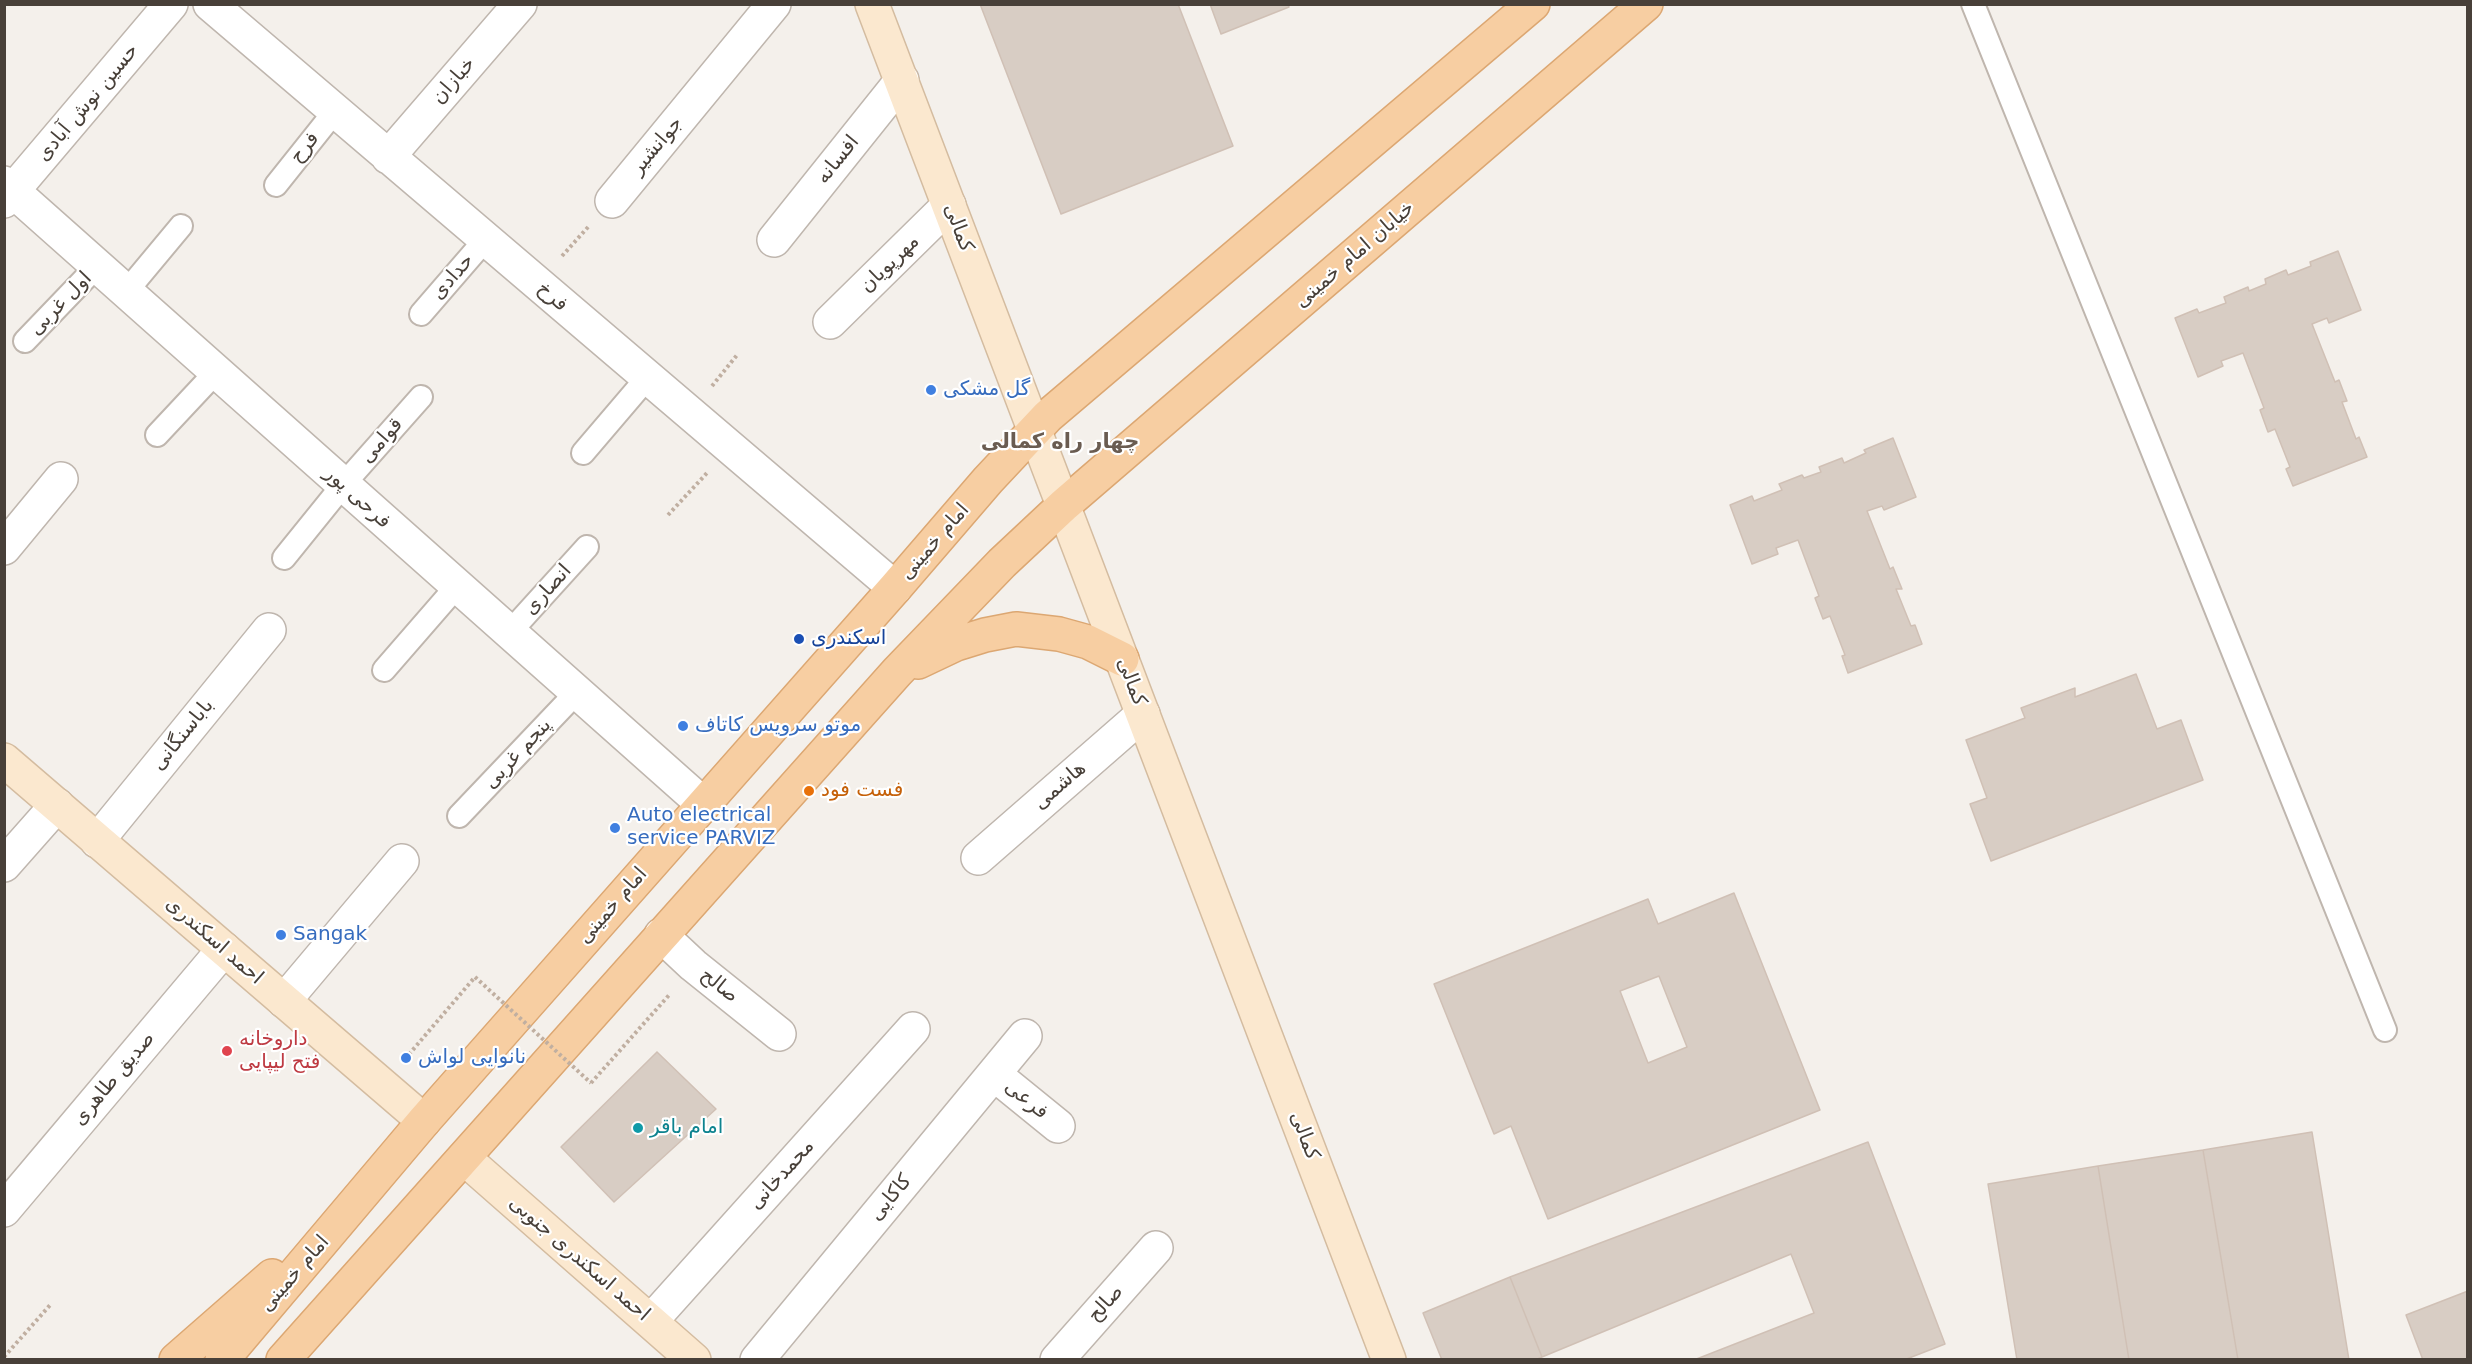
<!DOCTYPE html>
<html>
<head>
<meta charset="utf-8">
<style>
	body { margin:0 }
	#map { position:relative; width:2472px; height:1364px; overflow:hidden; background:#f4f0eb; font-family:"DejaVu Sans",sans-serif }
	canvas { display:block }
	.frame { position:absolute; inset:0; border:6px solid #484039; pointer-events:none }
</style>
</head>
<body>
<div id="map">
<canvas width="2472" height="1364"></canvas>
<div class="frame"></div>
</div>
<script>
const ctx = document.querySelector('canvas').getContext('2d');
ctx.lineJoin = 'round';
function paint(path, color) { ctx.fillStyle = color; ctx.fill(path, 'evenodd'); }
const shape = rows => new Path2D(rows.map(r => 'M' + r).join(''));
function strokePath(path, color, width, dash) { ctx.strokeStyle = color; ctx.lineWidth = width; ctx.lineCap = dash ? 'butt' : 'round'; ctx.setLineDash(dash || []); ctx.stroke(path); }
function label(font, color, halo, rows, align = 'center') {
  ctx.font = font + ' "DejaVu Sans",Vazirmatn,sans-serif'; ctx.lineWidth = 4.5; ctx.setLineDash([]); ctx.textBaseline = 'middle'; ctx.strokeStyle = halo; ctx.fillStyle = color; for (const [text, x, y, turn = 0] of rows) {
    ctx.save(); ctx.translate(x, y); ctx.rotate((+turn || 0) * Math.PI / 180); ctx.textAlign = isNaN(turn) ? turn : align; if (halo) ctx.strokeText(text, 0, 0); ctx.fillText(text, 0, 0); ctx.restore();
  }
}
const building = shape([
	[980,4,1178,4,1233,146,1061,214,980,4],
	[1210,4,1288,4,1289,7,1221,34,1210,4],
	[2338,251,2361,310,2329,323,2327,318,2312,324,2335,382,2339,380,2347,401,2342,402,2356,439,2359,437,2367,457,2293,486,2286,469,2290,467,2275,429,2268,432,2260,410,2264,408,2243,353,2221,361,2223,366,2198,377,2175,318,2197,309,2199,313,2226,303,2224,297,2248,287,2249,291,2266,284,2265,279,2286,270,2288,275,2311,266,2310,262,2338,251],
	[1893,438,1916,497,1884,510,1882,506,1867,511,1890,569,1893,567,1902,589,1896,589,1911,626,1915,625,1922,644,1848,673,1842,656,1845,655,1830,616,1823,619,1815,598,1819,596,1798,540,1776,548,1778,554,1752,564,1730,505,1752,496,1754,501,1782,490,1779,484,1802,475,1804,478,1821,472,1819,467,1842,458,1844,463,1866,453,1864,450,1893,438],
	[2136,674,2157,729,2181,720,2203,780,1991,861,1970,804,1987,798,1966,740,2025,718,2021,708,2075,688,2075,697,2136,674],
	[1734,893,1820,1110,1548,1219,1511,1126,1494,1134,1434,984,1648,899,1658,924,1734,893],
	[1659,976,1687,1047,1648,1063,1620,991,1659,976],
	[657,1052,716,1109,614,1202,561,1147,657,1052],
	[2312,1132,2349,1360,2238,1360,2203,1150,2312,1132],
	[1868,1142,1945,1344,1904,1360,1694,1360,1814,1313,1791,1254,1542,1357,1510,1277,1868,1142],
	[2203,1150,2238,1360,2129,1360,2098,1166,2203,1150],
	[2098,1166,2129,1360,2017,1360,1988,1184,2098,1166],
	[1510,1277,1542,1357,1535,1360,1442,1360,1423,1313,1510,1277],
	[2468,1291,2468,1360,2423,1360,2406,1315,2468,1291]
]);
paint(building, '#d8cdc4');
strokePath(building, '#d0c0b5', 1.5);
const lane = shape([
	[1973,4,2385,1030],
	[276,185,335,111],
	[126,292,181,226],
	[421,314,485,240],
	[25,341,97,266],
	[157,435,216,372],
	[583,453,647,378],
	[284,558,343,485,421,397],
	[509,633,587,547],
	[384,670,457,586],
	[459,816,576,693]
]);
const street = shape([
	[210,4,895,588],
	[388,157,520,4],
	[4,183,703,804],
	[4,201,171,4],
	[612,201,774,4],
	[774,240,902,80],
	[830,322,949,205],
	[4,548,61,479],
	[97,841,269,630],
	[978,858,1143,714],
	[4,865,57,805],
	[661,935,693,965,779,1034],
	[284,1001,402,861],
	[994,1074,1058,1126],
	[4,1210,224,949],
	[651,1321,913,1029],
	[757,1360,1025,1036],
	[1057,1360,1156,1248]
]);
const secondary = shape([
	[872,4,1389,1360],
	[4,760,424,1121],
	[464,1158,694,1360]
]);
const primary = shape([
	[918,662,956,644,985,635,1016,629,1059,634,1088,642,1122,659],
	[176,1360,272,1276],
	[222,1360,424,1121,895,588,988,480,1048,416,1533,4],
	[283,1360,897,672,1002,563,1064,505,1646,4]
]);
strokePath(lane, '#bfb6ae', 26);
strokePath(street, '#bfb6ae', 36);
strokePath(secondary, '#d4bca0', 36);
strokePath(primary, '#dca772', 36);
strokePath(shape([
	[562,256,589,226],
	[712,386,737,355],
	[668,515,707,473],
	[405,1059,475,977],
	[591,1083,670,994],
	[4,1357,51,1304]
]), '#c0afa1', 4, [3, 3]);
strokePath(lane, '#fff', 22);
strokePath(street, '#fff', 33);
strokePath(secondary, '#fbe8cf', 33);
strokePath(primary, '#f7cea2', 33);
strokePath(shape([
	[475,977,591,1083]
]), '#c0afa1', 4, [3, 3]);
for (const [x, y, r, color] of [
	[931,390,6,"#3f7fe0"],
	[799,639,6,"#1a4fb4"],
	[683,726,6,"#3f7fe0"],
	[809,791,6,"#e8710a"],
	[615,828,6,"#3f7fe0"],
	[281,935,6,"#3f7fe0"],
	[227,1051,6,"#e0444e"],
	[406,1058,6,"#3f7fe0"],
	[638,1128,6,"#0f9aa8"]
]) { const dot = new Path2D(); dot.arc(x, y, r, 0, 2 * Math.PI); ctx.fillStyle = color; ctx.fill(dot); strokePath(dot, '#fff', 2); }
label('20px', '#484039', '#fff', [
	["خبازان",454,81,-49],
	["حسین نوش آبادی",88,103,-50],
	["جوانشیر",657,146,-50],
	["فرح",305,148,-51],
	["افسانه",838,160,-51],
	["کمالی",958,228,69],
	["خیابان امام خمینی",1355,255,-41],
	["مهرپویان",890,264,-44],
	["حدادی",453,277,-49],
	["فرخ",552,297,41],
	["اول غربی",61,304,-46],
	["قوامی",382,441,-49],
	["فرحی پور",357,498,42],
	["امام خمینی",935,542,-49],
	["انصاری",548,590,-48],
	["کمالی",1131,682,69],
	["باباسنگانی",183,735,-51],
	["پنجم غربی",518,754,-47],
	["هاشمی",1060,786,-41],
	["امام خمینی",613,906,-49],
	["احمد اسکندری",214,941,41],
	["صالح",719,986,39],
	["صدیق طاهری",114,1079,-50],
	["فرعی",1026,1100,39],
	["کمالی",1304,1136,69],
	["محمدخانی",782,1175,-48],
	["کاکایی",891,1198,-50],
	["احمد اسکندری جنوبی",579,1259,41],
	["امام خمینی",295,1274,-49],
	["صالح",1106,1304,-48]
]);
label('20px', '#366cbe', '#fff', [
	["گل مشکی",943,390],
	["موتو سرویس کاتاف",695,726],
	["Auto electrical",627,816],
	["service PARVIZ",627,839],
	["Sangak",293,935],
	["نانوایی لواش",418,1058]
], 'left');
label('20px', '#164399', '#fff', [
	["اسکندری",811,639]
], 'left');
label('20px', '#c56008', '#fff', [
	["فست فود",821,791]
], 'left');
label('20px', '#be3a42', '#fff', [
	["داروخانه",239,1040],
	["فتح لیپایی",239,1063]
], 'left');
label('20px', '#0d838f', '#fff', [
	["امام باقر",650,1128]
], 'left');
label('bold 21px', '#6a5c51', '#fff', [
	["چهار راه کمالی",1060,443]
]);
</script>
</body>
</html>
